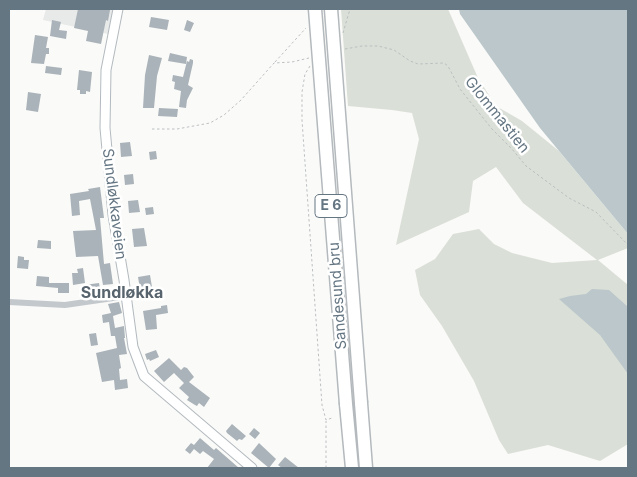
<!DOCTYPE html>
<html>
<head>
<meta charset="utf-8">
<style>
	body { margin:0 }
	#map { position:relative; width:637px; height:477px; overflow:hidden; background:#fafaf8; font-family:Inter,sans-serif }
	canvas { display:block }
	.frame { position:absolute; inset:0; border:10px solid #657683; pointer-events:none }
</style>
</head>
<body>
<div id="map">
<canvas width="637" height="477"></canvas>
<div class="frame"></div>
</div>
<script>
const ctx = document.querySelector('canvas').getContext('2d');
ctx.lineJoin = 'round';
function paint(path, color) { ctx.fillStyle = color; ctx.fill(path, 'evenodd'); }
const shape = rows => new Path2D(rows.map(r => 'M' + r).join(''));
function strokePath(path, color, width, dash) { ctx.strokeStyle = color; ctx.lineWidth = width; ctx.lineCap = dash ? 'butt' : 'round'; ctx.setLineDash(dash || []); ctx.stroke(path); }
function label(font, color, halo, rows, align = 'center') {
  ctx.font = font + ' Inter,sans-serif'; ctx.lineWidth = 5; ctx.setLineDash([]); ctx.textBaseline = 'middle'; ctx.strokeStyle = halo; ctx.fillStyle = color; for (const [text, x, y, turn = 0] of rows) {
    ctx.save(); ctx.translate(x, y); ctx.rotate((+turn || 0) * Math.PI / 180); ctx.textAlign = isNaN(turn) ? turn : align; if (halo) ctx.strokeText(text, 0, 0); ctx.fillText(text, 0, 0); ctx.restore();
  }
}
paint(shape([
	[46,9,118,9,113,35,43,20]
]), '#e8e9e9');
paint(shape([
	[341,9,448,9,478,78,496,106,522,121,559,151,628,234,628,248,598,260,628,285,628,444,600,461,548,445,508,454,499,440,474,381,442,326,420,295,415,270,435,259,453,234,479,229,494,244,512,253,552,263,597,260,523,203,496,167,473,181,469,212,396,245,419,139,412,113,392,110,348,106]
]), '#dadfd7');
paint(shape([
	[459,9,628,9,628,234,540,128,460,14],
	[592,289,609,290,628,307,628,374,600,335,559,299,570,296,586,294]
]), '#bbc7cb');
paint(shape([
	[78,9,107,9,110,10,108,21,106,20,101,44,86,41,88,31,74,28],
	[151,17,169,20,167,30,149,27],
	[52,20,61,22,59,30,67,31,66,39,50,36],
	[187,20,194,23,190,32,184,30],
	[35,35,48,37,46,48,49,48,49,54,46,54,44,64,31,63],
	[170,53,187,57,186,64,168,61],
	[149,55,162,58,157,76,154,108,143,108,145,75],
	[190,59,193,60,193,63,188,85,193,88,187,100,186,108,179,107,181,91,174,89,175,82,172,81,173,75,183,77,187,61,189,62],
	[46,66,62,68,61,75,45,73],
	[79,70,92,72,90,92,86,91,86,94,80,94,80,90,77,90],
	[28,92,41,94,38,112,26,110],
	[159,108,178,109,177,117,158,116],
	[130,142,132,156,121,157,120,143],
	[156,151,157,159,150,160,149,152],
	[133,174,134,184,125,185,124,175],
	[100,187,104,218,100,218,104,264,110,263,113,284,103,285,98,256,76,257,73,231,96,230,90,199,79,201,80,215,72,216,70,194,89,191,88,189],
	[138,200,140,212,129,213,128,201],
	[153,207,154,214,146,215,145,208],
	[144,228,147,246,134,247,132,229],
	[38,240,51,241,51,249,37,248],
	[18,256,24,257,24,260,29,260,28,269,17,268],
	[83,268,85,283,73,285,72,273,78,273,77,269],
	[150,275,153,293,141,295,138,277],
	[37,276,49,277,49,283,69,283,69,293,58,293,58,288,36,286],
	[99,283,101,295,86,297,84,285],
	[119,302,122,313,113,316,115,328,124,326,125,338,124,338,127,354,119,355,121,368,119,369,120,380,127,379,128,388,115,390,114,380,102,382,96,353,117,348,115,336,111,336,109,322,103,323,102,315,111,313,108,304],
	[167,305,168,313,156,315,157,329,146,330,143,311,161,308,161,306],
	[96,333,98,345,91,346,89,334],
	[156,350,159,357,150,361,149,359,147,360,145,354],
	[169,358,181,370,184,367,187,368,194,377,189,382,210,398,204,407,199,403,197,406,195,405,187,400,189,397,179,388,184,383,174,373,164,382,154,371],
	[232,424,246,436,242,440,239,439,237,441,227,433,226,431],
	[254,428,260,433,255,439,249,434],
	[200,438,214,450,216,448,239,468,207,468,214,459,203,451,200,454,194,449,190,454,185,450,191,443,194,445],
	[259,443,276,459,269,468,251,453],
	[285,457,299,468,282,468,278,465]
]), '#aab3b9');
const secondary = shape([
	[118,9,106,70,105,128,113,215,124,280,133,347,144,376,252,468]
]);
const highway = shape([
	[361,403,366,468],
	[346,404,352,468]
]);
strokePath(secondary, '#b3babf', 11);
strokePath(highway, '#b4b9bd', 15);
strokePath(shape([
	[343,33,350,9],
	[345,49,362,46,378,46,394,50,410,61,418,64,444,63,448,66,460,89,492,129,512,149,526,166,569,198,596,212,628,245],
	[275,62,306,28],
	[310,66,305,74,302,92,302,120,322,405,326,420,332,418],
	[152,129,177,129,210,123,224,115,241,100,274,63,292,62,309,58],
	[326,468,326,421]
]), '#bbbfc2', 1, [2.5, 2.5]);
strokePath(shape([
	[9,302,65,305,127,296]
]), '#c3c8cc', 6);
strokePath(secondary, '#fff', 9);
strokePath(highway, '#fff', 12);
const highwayBridge = shape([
	[315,9,346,404],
	[331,9,361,403]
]);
strokePath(highwayBridge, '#b4b9bd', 15, []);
strokePath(highwayBridge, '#fff', 12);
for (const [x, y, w] of [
	[331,206,32]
]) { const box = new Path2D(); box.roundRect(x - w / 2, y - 11.5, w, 23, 4); ctx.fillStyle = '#fff'; ctx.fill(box); strokePath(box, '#657683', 1); }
label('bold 14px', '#657683', null, [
	["E 6",331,206]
]);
label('15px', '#657683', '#fff', [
	["Glommastien",497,115,51],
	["Sundløkkaveien",114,204,83],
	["Sandesund bru",338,296,-94]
]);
label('bold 16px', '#57646e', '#fff', [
	["Sundløkka",122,293]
]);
</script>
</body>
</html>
